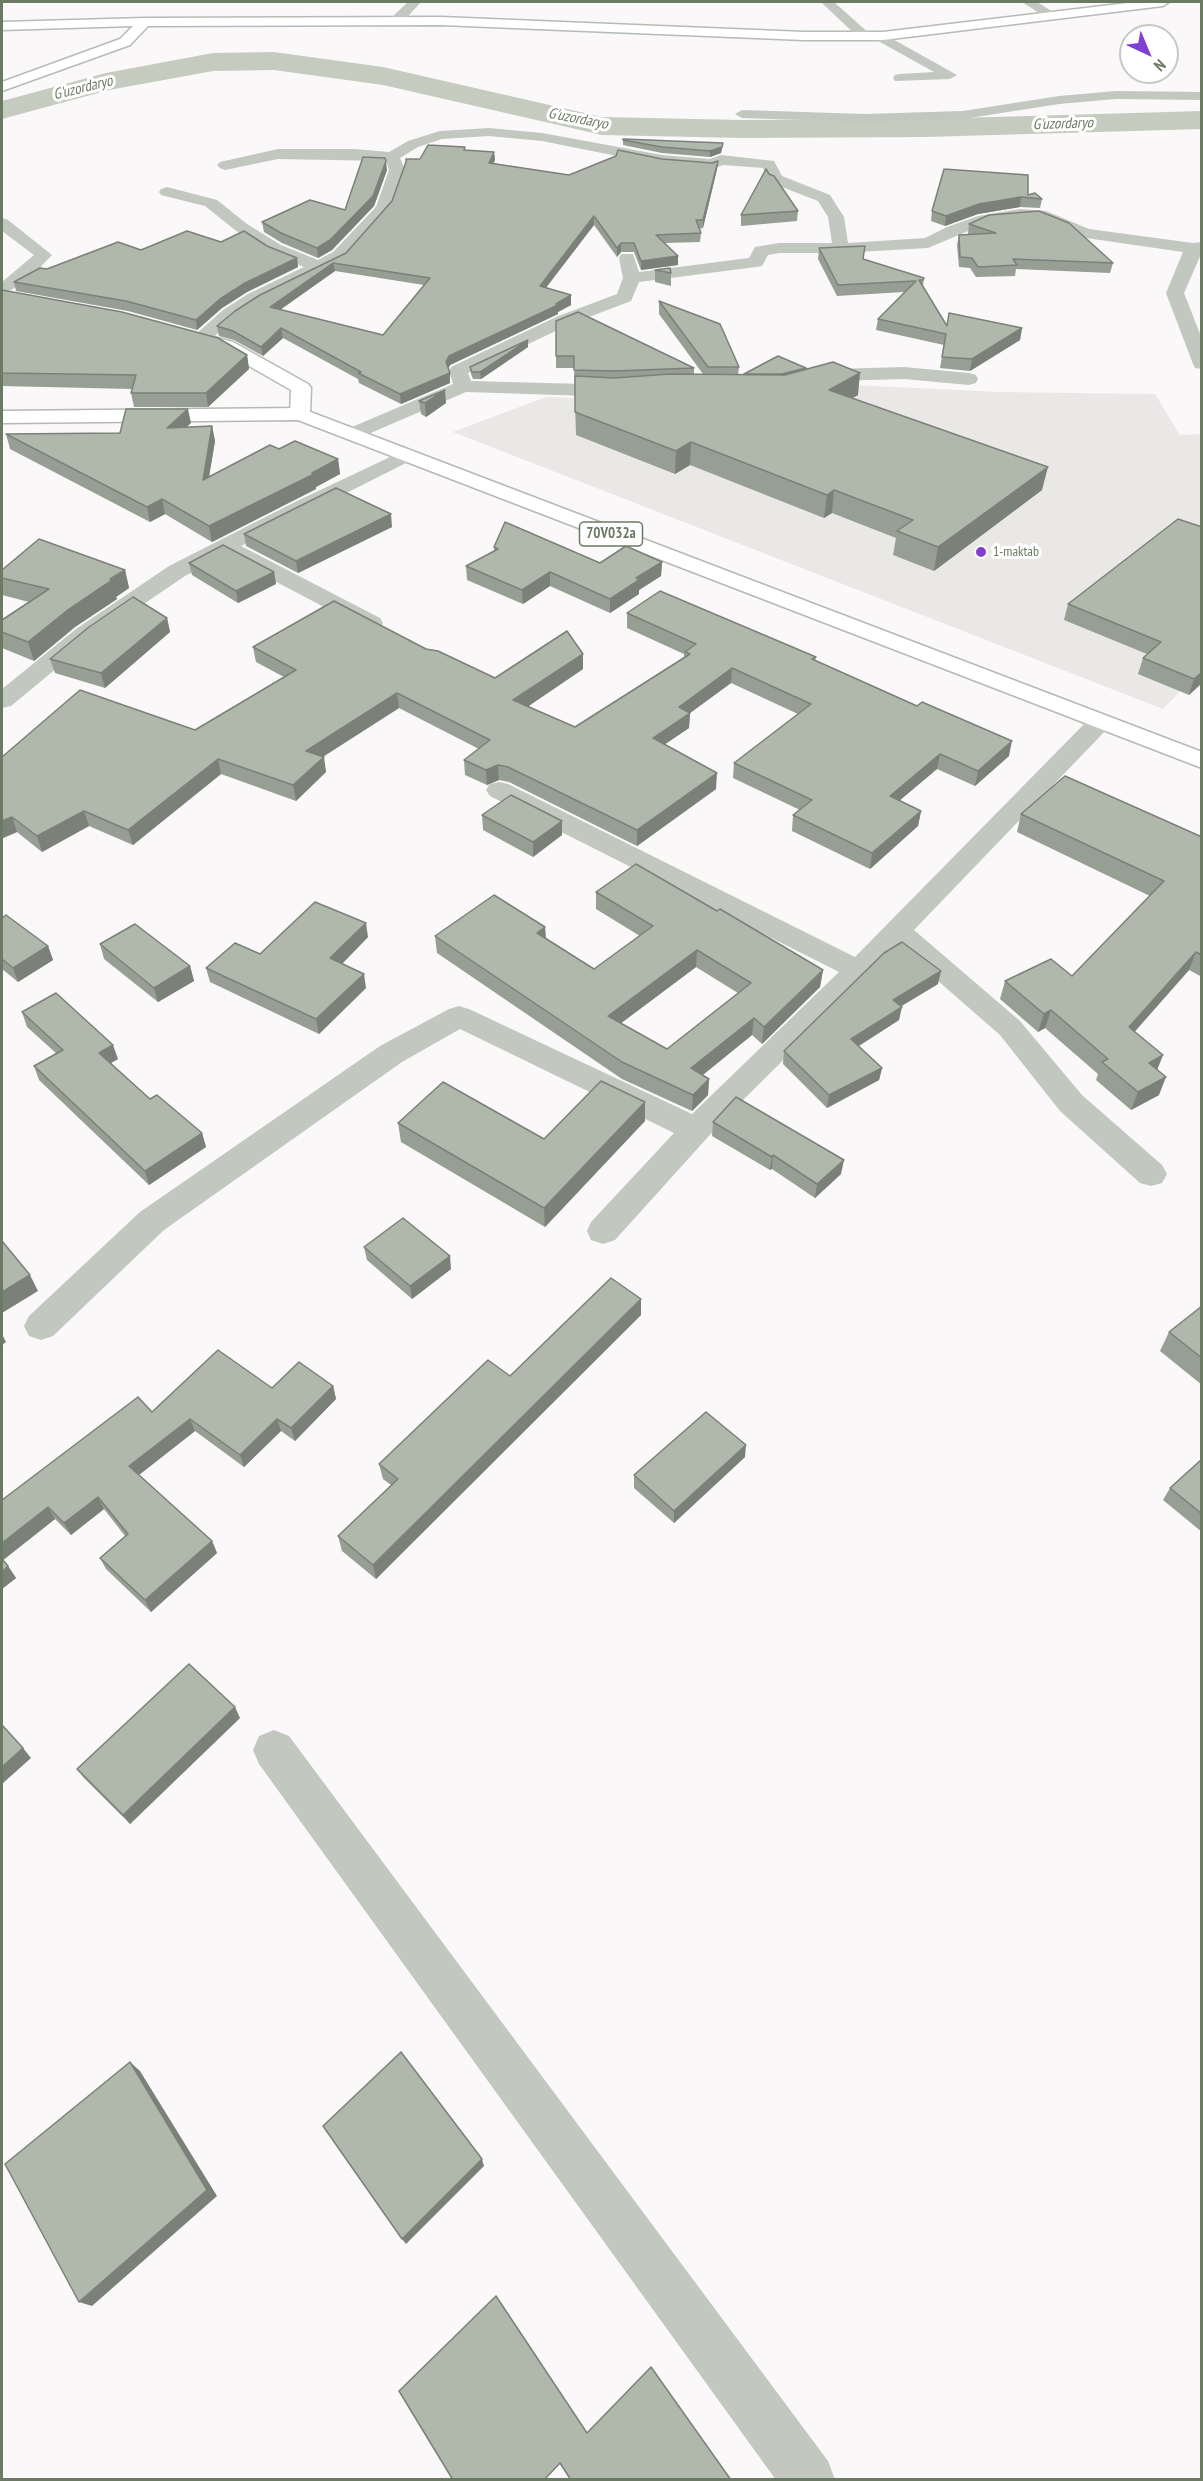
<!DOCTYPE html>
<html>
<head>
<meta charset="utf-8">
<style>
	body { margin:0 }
	#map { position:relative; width:1203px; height:2481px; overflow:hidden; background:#faf8f9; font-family:"PT Sans Narrow",sans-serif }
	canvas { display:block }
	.frame { position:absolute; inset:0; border:3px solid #6b7a63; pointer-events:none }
	.north { position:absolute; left:1119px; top:24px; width:60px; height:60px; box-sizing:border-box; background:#fff; border:2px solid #c4cac1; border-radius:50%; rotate:136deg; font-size:16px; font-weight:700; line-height:24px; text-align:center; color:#6b7a63 }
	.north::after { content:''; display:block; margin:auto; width:21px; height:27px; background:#813ed3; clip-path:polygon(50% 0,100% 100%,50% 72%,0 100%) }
</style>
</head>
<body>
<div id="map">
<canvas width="1203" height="2481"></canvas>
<div class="frame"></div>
<div class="north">N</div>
</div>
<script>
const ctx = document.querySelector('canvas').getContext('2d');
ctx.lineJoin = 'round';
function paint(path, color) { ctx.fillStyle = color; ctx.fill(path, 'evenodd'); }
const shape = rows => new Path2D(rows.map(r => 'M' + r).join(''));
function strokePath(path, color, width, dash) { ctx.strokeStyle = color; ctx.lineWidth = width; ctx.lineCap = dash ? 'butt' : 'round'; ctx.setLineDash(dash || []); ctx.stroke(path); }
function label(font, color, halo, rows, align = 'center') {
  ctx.font = font + ' "PT Sans Narrow",sans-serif'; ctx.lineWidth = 6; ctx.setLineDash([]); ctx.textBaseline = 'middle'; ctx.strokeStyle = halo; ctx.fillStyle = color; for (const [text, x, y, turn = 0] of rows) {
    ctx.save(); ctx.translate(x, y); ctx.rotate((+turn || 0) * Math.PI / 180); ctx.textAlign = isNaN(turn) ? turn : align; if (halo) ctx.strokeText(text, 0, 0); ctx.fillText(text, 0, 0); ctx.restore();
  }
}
paint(shape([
	[854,385,999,392,1155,394,1180,435,1201,434,1201,670,1163,709,453,432,546,397,631,400]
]), '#e9e8e7');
paint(shape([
	[274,52,383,67,602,117,741,120,925,119,1202,111,1202,129,925,137,741,138,602,135,383,85,274,70,213,71,109,90,2,119,2,101,106,73,213,53,274,52]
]), '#c5ccbf');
const secondary = shape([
	[1136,2,1169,2,1163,6,883,40,804,40,441,25,148,26,130,45,2,91,2,82,120,39,133,26,2,30,2,22,145,18,441,17,804,32,883,32,1136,2],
	[206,335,233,342,308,384,311,388,310,414,307,418,300,420,293,418,290,414,291,390,221,350,200,344,197,340,200,336,206,335]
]);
const primary = shape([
	[300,408,1202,752,1202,768,298,420,2,423,2,411,300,408]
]);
strokePath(secondary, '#b5bcb2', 3);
strokePath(primary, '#b4bab1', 3);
paint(shape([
	[408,2,421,2,401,24,391,24,390,21,391,18,408,2],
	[821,2,834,2,871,35,877,32,882,33,957,75,950,79,895,81,893,78,895,75,900,74,934,72,871,37,865,40,860,39,821,2],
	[1022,2,1037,2,1058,15,1057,18,1047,18,1022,2],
	[1116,91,1202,92,1202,100,1116,99,1059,104,963,119,865,122,742,118,735,114,742,110,865,114,963,111,1059,96,1116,91],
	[489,128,542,133,662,155,710,159,721,155,774,161,782,176,830,195,844,217,848,243,925,238,947,227,978,216,1020,209,1046,211,1089,229,1193,243,1202,242,1202,252,1184,293,1202,339,1202,369,1195,368,1193,364,1166,293,1183,252,1086,238,1038,219,1020,219,987,223,928,248,840,253,779,253,768,255,762,266,756,267,639,282,631,301,568,325,468,373,471,381,620,385,627,387,630,391,627,395,620,397,466,392,359,438,345,438,342,434,345,430,453,384,449,371,451,367,556,317,617,294,623,278,619,258,621,254,633,254,639,272,749,258,755,247,779,243,832,243,828,217,818,201,769,182,763,168,723,165,712,169,662,165,542,141,489,136,442,139,418,147,400,158,405,170,391,208,345,260,260,302,235,318,207,343,195,343,192,339,195,335,223,310,248,294,304,267,269,253,235,230,205,206,161,195,159,192,161,189,167,187,217,200,247,224,281,245,318,260,333,252,376,207,389,170,386,161,278,159,225,170,220,168,217,165,220,162,278,149,355,149,389,152,408,141,440,131,489,128],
	[2,218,8,220,52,255,27,281,2,295,2,282,34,255,2,231,2,218],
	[904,367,969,373,976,375,978,379,976,383,969,385,904,379,834,381,817,385,810,383,808,379,810,375,834,369,904,367],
	[407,449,414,451,417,455,414,459,241,546,380,618,383,623,380,628,372,630,364,628,225,555,185,576,92,639,11,706,2,708,2,689,76,629,169,566,297,501,407,449],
	[1100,715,1109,717,1112,722,1109,727,914,930,1020,1021,1082,1095,1162,1165,1167,1174,1162,1183,1151,1186,1140,1183,1060,1111,1000,1035,898,946,726,1117,615,1240,603,1244,591,1240,587,1231,591,1222,674,1133,460,1029,402,1062,164,1230,53,1336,41,1340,29,1336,24,1326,29,1316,140,1212,380,1046,449,1009,459,1006,469,1009,692,1114,839,972,490,796,486,790,490,784,499,782,508,784,855,957,1091,717,1100,715],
	[274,1730,289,1736,828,2461,835,2480,776,2480,259,1764,253,1750,259,1736,274,1730]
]), '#c2c7bf');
paint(secondary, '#fff');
paint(primary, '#fff');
paint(shape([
	[623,139,723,143,722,149,721,153,710,157,662,153,623,145],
	[466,150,494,152,495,160,493,163,569,175,662,159,712,163,718,161,717,169,703,228,699,229,701,233,700,242,665,243,678,256,678,265,641,270,634,252,621,252,617,257,594,225,546,288,571,305,558,312,558,314,450,365,448,369,450,383,401,404,359,383,358,379,283,338,263,356,234,340,219,336,217,326,346,253,392,201,406,164,406,159,420,159],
	[335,271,424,285,383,335,280,310],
	[387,170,374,206,332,250,318,258,282,243,264,232,262,222,345,210],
	[769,174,798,211,797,221,741,226,741,215],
	[1028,195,1042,199,1040,208,1020,207,978,214,945,226,931,221,932,211],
	[969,224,1113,263,1110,273,1016,269,1015,276,976,277,970,268,959,267,957,245,959,235,970,235,968,234],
	[221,242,267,246,297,258,298,267,247,292,222,308,197,330,128,311,16,291,14,282,47,269,141,250],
	[819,248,864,259,924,278,923,286,947,326,1022,328,1020,340,970,371,940,368,944,345,876,330,878,319,904,292,837,296,818,259],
	[655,270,671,273,671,286,655,282],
	[2,290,247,355,249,369,208,407,134,407,131,393,132,389,2,386],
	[659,301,739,367,738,375,806,368,806,369,858,395,853,398,1042,490,934,571,893,555,896,538,832,513,824,518,690,465,675,474,576,435,574,368,556,368,556,321,694,368,694,374,703,374,659,314],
	[528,340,528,347,481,379,473,379,471,374,470,367],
	[419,401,446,403,426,417,421,414],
	[191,423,186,427,212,426,215,441,209,476,279,449,338,459,340,474,316,487,316,489,212,542,165,514,150,522,10,449,6,434,120,433],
	[392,527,298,573,246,546,244,534],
	[1202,527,1202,683,1189,695,1138,674,1143,658,1147,654,1064,620,1068,604],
	[494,547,600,563,662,562,661,576,639,590,639,594,610,613,550,586,523,604,467,580,466,566,494,551],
	[189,563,274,572,276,584,238,603,192,575],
	[2,570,125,570,129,588,116,597,117,599,75,627,34,661,2,648,2,620,29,602,2,595],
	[627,613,816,657,815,661,1009,756,975,786,937,769,899,801,921,811,918,826,870,869,792,831,793,815,800,810,733,778,734,763,798,714,731,683,690,713,689,728,665,744,716,789,637,846,509,782,499,780,487,785,465,775,464,760,479,749,399,708,323,757,326,772,296,801,221,774,133,845,89,826,42,852,17,832,3,838,2,836,2,757,195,730,284,677,256,662,253,647,426,649,495,678,583,654,583,669,527,707,575,727,684,657,684,654,627,628],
	[167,618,170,632,105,688,55,673,50,659],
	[1021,814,1202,837,1202,977,1189,970,1134,1032,1157,1070,1159,1095,1131,1110,1096,1080,1098,1074,1045,1028,1038,1032,1000,999,1005,981,1072,976,1150,896,1017,832],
	[482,815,562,835,533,857,483,830],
	[596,892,717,911,823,970,820,987,762,1044,752,1035,703,1075,709,1079,708,1095,692,1111,622,1079,437,953,435,936,545,927,546,938,594,969,640,936,596,909],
	[696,967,738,993,667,1049,621,1023],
	[2,918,48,946,53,960,18,982,2,969],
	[368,937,342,964,366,988,319,1034,210,982,206,968,260,954],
	[100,944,190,966,194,981,158,1002,104,959],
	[938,984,901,1006,899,1020,859,1046,882,1068,879,1080,827,1108,783,1064,784,1051],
	[22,1012,118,1059,111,1063,150,1099,202,1133,206,1147,149,1185,39,1080,34,1066,56,1053,27,1027],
	[645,1121,545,1227,401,1142,398,1123,544,1139],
	[713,1122,841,1174,815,1198,772,1169,770,1170,712,1136],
	[364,1247,451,1269,412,1299,367,1260],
	[641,1299,641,1315,376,1579,342,1551,338,1536,391,1485,383,1479,379,1464,510,1376],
	[1202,1306,1202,1385,1160,1351,1169,1332],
	[333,1386,336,1399,295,1441,281,1431,244,1467,195,1431,139,1475,212,1541,217,1553,151,1612,106,1569,100,1558,125,1536,104,1509,71,1535,55,1519,3,1560,8,1566,16,1578,2,1589,2,1500,152,1412,272,1388],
	[745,1457,674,1523,634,1488,634,1475],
	[1202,1459,1202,1532,1163,1500,1170,1488],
	[240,1718,130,1824,84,1778,77,1769]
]), '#979e93');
paint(shape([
	[723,143,721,153,710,157,710,151],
	[494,152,495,160,490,171,489,163],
	[386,161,387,170,374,206,332,250,318,258,317,248],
	[718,161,717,169,703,228,703,220],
	[1021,197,1020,207,978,214,945,226,946,216,979,204],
	[594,216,594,225,540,295,540,286],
	[621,243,621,252,617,257,617,248],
	[678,256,678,265,641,270,641,261],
	[297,258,298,267,247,292,222,308,197,330,196,320,220,299,245,283],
	[333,263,335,271,271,316,270,307],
	[571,295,571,305,558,312,558,314,450,365,447,372,446,362,449,356,556,304],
	[281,328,283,338,263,356,261,347],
	[1022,328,1020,340,970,371,972,359],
	[528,340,528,347,481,379,480,372],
	[247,355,249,369,208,407,206,393],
	[806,368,806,374,782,381,782,374],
	[450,373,450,383,401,404,400,394],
	[860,373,858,395,826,412,829,390],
	[445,390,446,403,426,417,425,403],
	[188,409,191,423,170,443,167,428],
	[212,426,215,441,206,495,203,480],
	[691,442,690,465,675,474,676,451],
	[338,459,340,474,316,487,316,489,212,542,209,526],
	[1048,467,1042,490,934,571,938,547],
	[834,490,832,513,824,518,827,495],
	[162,499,165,514,150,522,147,507],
	[391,514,392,527,298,573,296,561],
	[662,562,661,576,639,590,639,594,610,613,610,599,636,578],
	[125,570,129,588,116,597,117,599,75,627,34,661,28,642,69,609],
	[274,572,276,584,238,603,236,591],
	[550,572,550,586,523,604,522,590],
	[167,618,170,632,105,688,101,673],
	[583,654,583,669,514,716,513,700],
	[732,668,731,683,690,713,689,728,652,753,653,738,679,707],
	[1202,672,1202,683,1189,695,1194,679],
	[397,693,399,708,308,766,306,751],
	[1012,741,1009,756,975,786,978,771],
	[940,754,937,769,887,811,890,796],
	[324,757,326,772,296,801,293,785],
	[218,759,221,774,133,845,128,830],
	[498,765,499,780,487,785,486,770],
	[717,773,716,789,637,846,637,830],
	[84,811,89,826,42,852,37,836],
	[921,811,918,826,870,869,872,853],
	[12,817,17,832,3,838,2,834,2,821],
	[562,821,562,835,533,857,533,842],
	[366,923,368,937,333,973,330,958],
	[545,927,546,944,537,933],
	[48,946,53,960,18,982,13,968],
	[697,950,696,967,608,1033,608,1016],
	[1196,952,1189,970,1123,1045,1129,1027],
	[190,966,194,981,158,1002,154,988],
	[823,970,820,987,762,1044,764,1027],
	[941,971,938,984,890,1013,893,1000],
	[364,974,366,988,319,1034,316,1019],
	[902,1007,899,1020,849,1052,851,1039],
	[1051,1010,1045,1028,1038,1032,1044,1014],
	[754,1018,752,1035,690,1085,691,1068],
	[113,1045,118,1059,104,1067,99,1053],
	[1163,1055,1156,1073,1149,1063],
	[882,1068,879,1080,827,1108,829,1095],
	[1166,1077,1159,1095,1131,1110,1138,1092],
	[709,1079,708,1095,692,1111,693,1095],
	[645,1102,645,1121,545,1227,544,1208],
	[202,1133,206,1147,149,1185,145,1171],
	[773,1155,772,1169,770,1170,772,1157],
	[844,1160,841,1174,815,1198,817,1184],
	[450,1256,451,1269,412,1299,410,1286],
	[30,1275,38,1291,2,1313,2,1292],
	[641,1299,641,1315,376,1579,373,1565],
	[2,1334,6,1342,2,1345],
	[333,1386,336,1399,295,1441,291,1428],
	[190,1419,195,1431,135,1478,129,1466],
	[277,1419,281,1431,244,1467,240,1455],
	[746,1445,745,1457,674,1523,674,1511],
	[98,1497,104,1509,71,1535,64,1523],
	[48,1507,55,1519,2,1561,2,1543],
	[212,1541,217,1553,151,1612,145,1600],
	[8,1566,16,1578,2,1589,2,1572],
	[235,1707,240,1718,130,1824,123,1815],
	[23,1748,31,1758,2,1784,2,1767],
	[130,2062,140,2071,217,2196,92,2306,79,2302],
	[482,2159,484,2166,406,2244,402,2239]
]), '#7b8178');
const building = shape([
	[623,139,723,143,722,147,710,151,662,147,623,140,623,139],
	[428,145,465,147,464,150,494,152,489,163,569,175,616,156,618,150,662,159,712,163,718,161,703,220,696,220,701,233,656,235,678,256,641,261,634,243,621,243,617,248,594,216,540,286,571,295,556,304,558,305,449,356,446,362,450,373,400,394,358,373,361,372,281,328,261,347,233,331,217,326,235,311,260,295,346,253,392,201,406,162,406,159,420,159,428,145],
	[333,263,430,278,383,335,270,307,333,263],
	[363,157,385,158,386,161,373,196,330,240,317,248,281,233,262,222,310,200,345,210,363,157],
	[766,169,769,174,774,176,798,211,741,215,766,169],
	[944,169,1028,175,1028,195,1035,193,1042,199,1021,197,979,204,946,216,932,211,944,169],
	[1039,211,1069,223,1113,263,1013,259,1017,265,978,267,972,258,960,257,959,235,996,233,969,224,989,215,1039,211],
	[187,231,221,242,244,231,267,246,297,258,245,283,220,299,196,320,126,301,14,282,40,268,47,269,118,242,141,250,187,231],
	[865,246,863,259,924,278,923,280,919,280,947,326,949,313,1022,328,972,359,942,357,946,334,878,319,916,281,838,285,819,248,865,246],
	[670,268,671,273,655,270,670,268],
	[2,290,122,312,218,338,247,355,206,393,131,393,136,375,2,373,2,290],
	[659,301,720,324,739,367,708,367,659,301],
	[578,312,694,368,614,371,574,370,574,356,556,356,556,321,578,312],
	[528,340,480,372,472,372,470,367,528,340],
	[778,356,806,368,782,374,744,374,778,356],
	[833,362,860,373,829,390,1048,467,938,547,897,531,913,520,834,490,827,495,691,442,676,451,575,412,575,376,614,378,670,374,785,375,833,362],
	[445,390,425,403,419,401,445,390],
	[126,409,188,409,167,428,212,426,203,480,270,445,279,449,295,441,338,459,312,473,314,474,209,526,162,499,147,507,6,434,120,433,126,409],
	[336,488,391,514,296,561,244,534,336,488],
	[1178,519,1202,527,1202,672,1194,679,1143,658,1161,642,1068,604,1178,519],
	[505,522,600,563,626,546,662,562,636,578,639,580,610,599,550,572,522,590,466,566,498,549,494,547,505,522],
	[39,539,125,570,110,579,112,580,69,609,28,642,2,632,2,620,49,589,2,578,2,570,39,539],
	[223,545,274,572,236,591,189,563,223,545],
	[660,591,816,657,812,659,917,706,922,702,1012,741,978,771,940,754,890,796,921,811,872,853,793,815,812,800,734,763,811,704,732,668,679,707,690,713,653,738,717,773,637,830,508,767,498,765,486,770,464,760,490,740,397,693,306,751,324,757,293,785,218,759,128,830,84,811,37,836,12,817,2,821,2,757,80,690,195,730,296,670,253,647,334,601,426,649,438,651,495,678,567,631,583,654,513,700,575,727,690,654,685,652,696,644,627,613,660,591],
	[133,597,167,618,101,673,50,659,89,627,133,597],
	[1065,776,1202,837,1202,955,1196,952,1129,1027,1163,1055,1149,1063,1166,1077,1138,1092,1102,1062,1108,1059,1051,1010,1044,1014,1005,981,1051,959,1072,976,1164,881,1021,814,1065,776],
	[511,795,562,821,533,842,482,815,511,795],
	[636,864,717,911,720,909,823,970,764,1027,754,1018,691,1068,709,1079,693,1095,622,1062,435,936,494,895,545,927,537,933,594,969,653,926,596,892,636,864],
	[697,950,751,983,667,1049,608,1016,697,950],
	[315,902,366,923,330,958,364,974,316,1019,206,968,235,943,260,954,315,902],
	[6,915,48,946,13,968,2,959,2,918,6,915],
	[135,924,190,966,154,988,100,944,135,924],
	[902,942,941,971,893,1000,902,1007,851,1039,882,1068,829,1095,784,1051,884,953,902,942],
	[56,993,113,1045,99,1053,150,1099,157,1095,202,1133,145,1171,34,1066,63,1050,22,1012,56,993],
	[601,1081,645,1102,544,1208,398,1123,443,1082,544,1139,601,1081],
	[736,1097,844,1160,817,1184,773,1155,772,1157,713,1122,736,1097],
	[403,1218,450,1256,410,1286,364,1247,403,1218],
	[2,1241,30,1275,2,1292,2,1241],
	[611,1278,641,1299,373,1565,338,1536,398,1479,379,1464,488,1360,510,1376,611,1278],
	[1202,1306,1202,1358,1169,1332,1202,1306],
	[218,1350,272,1388,299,1362,333,1386,291,1428,277,1419,240,1455,190,1419,129,1466,212,1541,145,1600,100,1558,128,1534,98,1497,64,1523,48,1507,2,1543,2,1500,138,1397,152,1412,218,1350],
	[706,1412,746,1445,674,1511,634,1475,706,1412],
	[1202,1459,1202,1514,1170,1488,1202,1459],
	[2,1559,8,1566,2,1572,2,1559],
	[189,1664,235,1707,123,1815,77,1769,189,1664],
	[2,1725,23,1748,2,1767,2,1725],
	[401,2052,482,2159,402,2239,323,2126,401,2052],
	[130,2062,207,2190,79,2302,5,2164,130,2062],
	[496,2296,587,2433,651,2367,731,2480,571,2480,560,2463,544,2480,453,2480,399,2391,496,2296]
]);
paint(building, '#b0b8ab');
strokePath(building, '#7b8178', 1.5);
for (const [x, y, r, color] of [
	[981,552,6,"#813ed3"]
]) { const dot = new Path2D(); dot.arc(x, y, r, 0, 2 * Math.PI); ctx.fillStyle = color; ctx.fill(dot); strokePath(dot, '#fff', 2); }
label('14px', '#6b7a63', '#fff', [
	["1-maktab",993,552]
], 'left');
label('italic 15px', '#6e7962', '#fff', [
	["G'uzordaryo",83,88,-14],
	["G'uzordaryo",578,119,11],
	["G'uzordaryo",1063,124,-2]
]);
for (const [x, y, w] of [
	[611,534,63]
]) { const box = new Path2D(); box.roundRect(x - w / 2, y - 12, w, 24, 4.5); ctx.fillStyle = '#fff'; ctx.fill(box); strokePath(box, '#6b7a63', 1.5); }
label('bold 15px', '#6b7a63', null, [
	["70V032a",611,534]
]);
</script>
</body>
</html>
